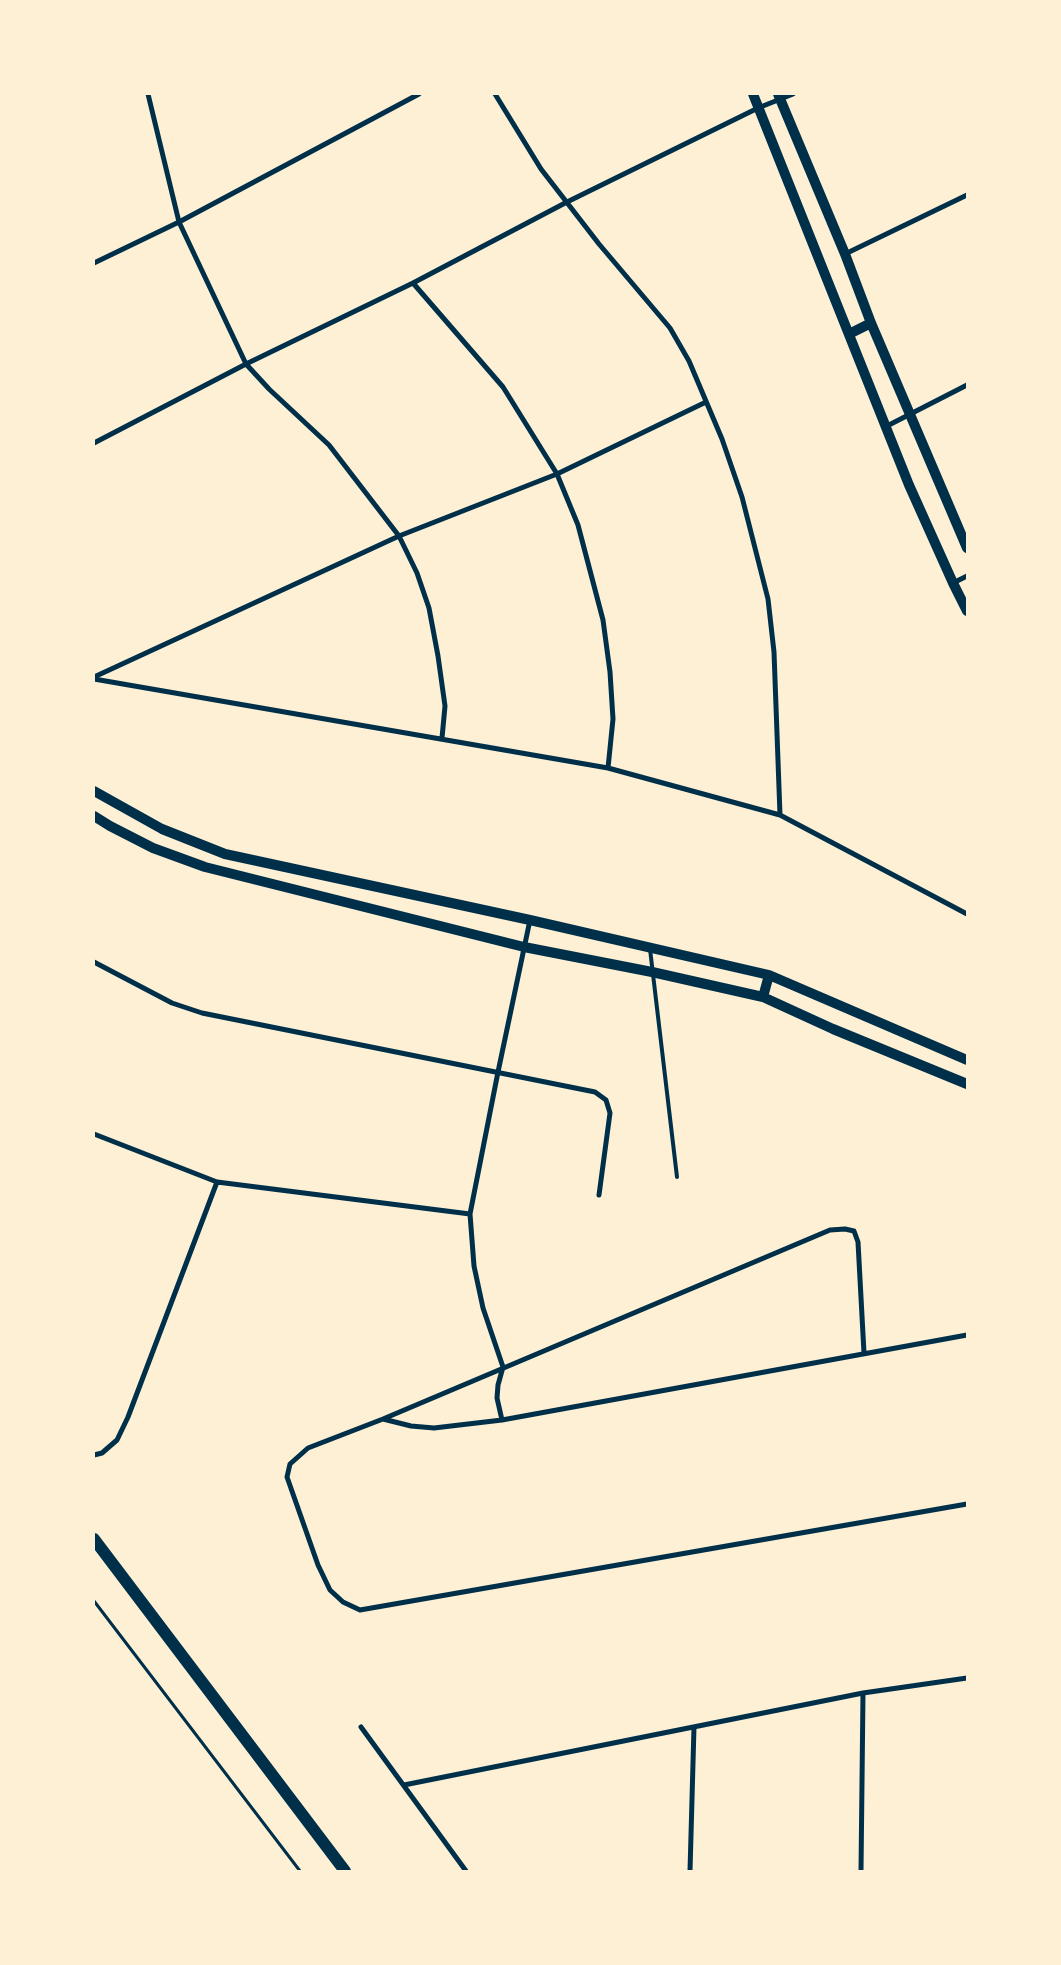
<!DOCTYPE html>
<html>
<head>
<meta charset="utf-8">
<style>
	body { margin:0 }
	#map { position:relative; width:1061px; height:1965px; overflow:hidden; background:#fdf0d5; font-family:"Nunito Sans",sans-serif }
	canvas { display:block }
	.frame { position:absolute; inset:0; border:95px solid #fdf0d5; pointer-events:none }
</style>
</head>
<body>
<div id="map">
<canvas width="1061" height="1965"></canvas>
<div class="frame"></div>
</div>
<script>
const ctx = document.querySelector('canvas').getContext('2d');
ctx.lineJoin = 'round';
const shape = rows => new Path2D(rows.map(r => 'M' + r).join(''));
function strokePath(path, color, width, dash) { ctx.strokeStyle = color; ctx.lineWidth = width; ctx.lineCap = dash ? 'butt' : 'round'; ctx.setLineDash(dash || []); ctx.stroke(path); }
strokePath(shape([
	[94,1601,300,1871]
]), '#003049', 3);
strokePath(shape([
	[650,949,677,1177]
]), '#003049', 4);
strokePath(shape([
	[148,94,179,222,246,364,269,389,329,445,399,536,417,573,429,608,438,656,445,706,442,738],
	[495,94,541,169,599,244,670,328,689,361,722,439,742,497,768,599,774,652,780,815],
	[845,254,967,195],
	[94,263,179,222,419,94],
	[413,283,503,387,557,474,578,525,603,620,610,672,613,719,608,768],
	[885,427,967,385],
	[94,443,246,364,413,283,567,202,758,108,793,94],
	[953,583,967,576],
	[94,677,399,536,557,474,706,402],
	[94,679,608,768,780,815,967,914],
	[94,962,172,1003,202,1013,595,1092,606,1100,610,1113,599,1195],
	[94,1134,217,1182,470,1214],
	[864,1353,858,1242,854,1231,845,1229,830,1230,383,1419,308,1448,290,1464,287,1477,318,1565,330,1590,343,1602,360,1610,967,1504],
	[383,1419,411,1426,434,1428,502,1420,967,1335],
	[502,1420,497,1398,498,1385,503,1367,483,1308,474,1266,470,1214,498,1072,530,920],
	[94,1455,102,1453,117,1440,128,1417,217,1182],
	[361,1727,466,1871],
	[404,1785,863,1693,967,1678],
	[690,1871,694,1727],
	[861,1871,863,1693]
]), '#003049', 5);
strokePath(shape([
	[753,94,909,485,953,583,967,611],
	[778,94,845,254,871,323,967,548],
	[849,334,871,323],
	[94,791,162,829,225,854,530,920,769,975,967,1060],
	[94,816,110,826,153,848,205,867,524,947,652,972,763,997,833,1029,967,1084],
	[763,997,769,975]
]), '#003049', 10);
strokePath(shape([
	[94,1539,345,1871]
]), '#003049', 12);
</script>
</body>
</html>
